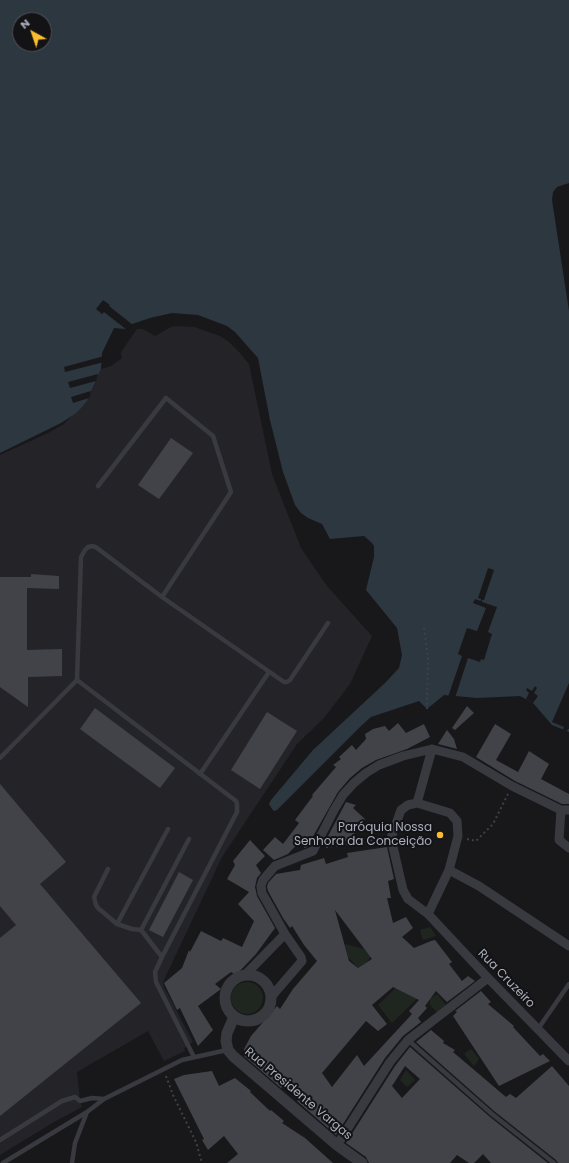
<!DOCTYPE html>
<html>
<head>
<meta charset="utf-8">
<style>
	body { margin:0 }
	#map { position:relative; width:569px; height:1163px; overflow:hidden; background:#18181b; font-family:Poppins,sans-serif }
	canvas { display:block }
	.north { position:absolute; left:12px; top:12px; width:40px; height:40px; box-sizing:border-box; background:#131316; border:1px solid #4f5158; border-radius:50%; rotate:320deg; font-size:11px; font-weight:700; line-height:16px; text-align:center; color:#aaafbb }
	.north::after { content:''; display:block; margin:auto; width:14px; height:18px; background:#fdbc2f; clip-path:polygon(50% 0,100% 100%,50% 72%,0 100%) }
</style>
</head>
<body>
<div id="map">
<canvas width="569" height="1163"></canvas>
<div class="north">N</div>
</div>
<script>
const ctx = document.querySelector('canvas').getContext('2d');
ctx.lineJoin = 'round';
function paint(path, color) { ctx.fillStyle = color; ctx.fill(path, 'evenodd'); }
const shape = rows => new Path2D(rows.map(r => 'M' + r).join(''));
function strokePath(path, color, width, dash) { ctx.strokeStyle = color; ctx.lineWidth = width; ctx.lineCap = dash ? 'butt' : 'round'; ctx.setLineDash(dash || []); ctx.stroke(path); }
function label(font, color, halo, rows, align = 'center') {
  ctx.font = font + ' Poppins,sans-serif'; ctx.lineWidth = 4; ctx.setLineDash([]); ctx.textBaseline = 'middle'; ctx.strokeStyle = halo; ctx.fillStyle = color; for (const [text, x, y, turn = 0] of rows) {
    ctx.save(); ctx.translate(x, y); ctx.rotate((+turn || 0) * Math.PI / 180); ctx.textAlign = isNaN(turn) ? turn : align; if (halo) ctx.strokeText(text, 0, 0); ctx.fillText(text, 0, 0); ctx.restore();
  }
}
paint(shape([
	[177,326,194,327,220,336,229,342,239,352,249,364,272,474,301,548,327,586,372,636,350,684,324,718,297,744,222,857,163,982,164,987,193,1042,184,1048,185,1051,164,1061,148,1031,77,1072,80,1101,82,1107,54,1122,0,1155,0,455,48,433,64,424,89,398,101,369,111,366,122,358,121,352,137,329,143,329,155,336,171,327]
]), '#242428');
paint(shape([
	[430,927,436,936,423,940,420,930],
	[345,944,364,949,371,956,367,962,358,968,348,957],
	[405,979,423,993,392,1023,378,1005],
	'231 998a16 16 0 1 1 32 0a16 16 0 1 1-32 0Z',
	[437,994,447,1006,438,1013,430,1005,430,999],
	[471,1049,479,1059,474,1066,464,1054],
	[406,1070,415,1080,407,1087,400,1080]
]), '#1e261f');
paint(shape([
	[0,0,569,0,569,183,557,187,553,192,552,200,569,311,569,732,552,725,533,703,520,696,477,698,444,695,427,709,419,701,371,717,361,726,277,810,274,811,272,809,269,804,271,800,313,750,385,683,399,668,402,655,397,628,366,590,374,557,374,546,372,543,364,536,330,539,322,524,308,518,301,513,295,505,283,472,270,420,258,358,235,332,227,326,198,315,172,313,150,318,132,324,125,329,114,328,102,353,101,369,87,401,82,407,75,414,61,423,0,453],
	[20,20,44,20,44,44,20,44]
]), '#2d3740');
paint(shape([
	[103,300,110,305,109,306,133,325,127,330,104,312,102,314,96,309],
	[104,356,104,362,65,372,64,367],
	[98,374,96,381,70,388,68,382],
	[91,391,89,398,73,403,71,397],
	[488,568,494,570,484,600,482,600,482,602,497,607,488,632,492,634,484,660,481,659,480,662,468,658,455,698,448,697,462,656,458,654,467,628,477,631,486,608,473,603,475,599,481,601,481,599,478,598],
	[569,683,569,729,568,729,567,731,563,730,564,727,552,722],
	[535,686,537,688,534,693,538,696,533,703,526,699,529,693,526,690,527,688,532,691]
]), '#18181b');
paint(shape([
	[171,438,193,453,159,499,138,485],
	[31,574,59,576,59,589,27,588,27,650,62,649,62,676,28,677,28,707,0,687,0,577,31,577],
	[467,706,474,713,455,730,452,728],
	[95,708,175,768,160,788,80,729],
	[267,712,297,731,260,789,231,770],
	[398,723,406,733,424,724,430,737,407,749,376,760,362,768,350,778,338,792,307,847,304,848,305,836,288,854,274,860,263,850,275,837,283,844,299,823,295,820,313,796,312,795,336,767,333,765,341,759,339,757,352,745,356,750,366,739,365,734,373,729,385,726,389,731],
	[495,724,511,734,496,760,518,772,529,751,549,764,541,779,569,794,569,804,562,804,515,781,476,757],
	[447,730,454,739,457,749,438,744],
	[0,784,66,862,40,884,141,1003,0,1116,0,938,16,925,0,906],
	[346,802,356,805,353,808,365,819,359,828,358,827,350,842,327,838],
	[250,840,265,856,256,865,261,873,257,878,255,887,257,896,275,928,256,954,236,975,231,972,215,984,221,989,198,1006,213,1030,198,1046,180,1008,177,1010,164,983,182,968,189,950,190,952,201,931,221,941,223,938,242,947,254,921,238,904,249,892,227,879,235,865,233,861],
	[387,847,394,879,388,881,391,898,387,898,393,923,406,917,413,928,402,937,414,948,431,941,435,940,452,962,449,964,462,981,468,976,475,981,447,1002,436,991,425,1006,427,1008,418,1018,421,1022,403,1036,385,1058,336,1135,297,1101,300,1097,284,1085,281,1088,244,1056,244,1049,251,1036,277,1006,280,1009,293,989,317,961,304,945,292,926,290,928,283,918,268,891,267,887,268,883,276,874,300,870,301,865,324,858,326,864,348,857,347,853],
	[335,910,372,959,358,968,349,961],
	[393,987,419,1000,409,1011,412,1014,364,1066,357,1055,332,1087,322,1073,366,1021,378,1031,387,1024,372,1005],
	[179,872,193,880,163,937,149,930],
	[481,991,491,1002,488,1004,514,1026,513,1027,540,1056,543,1054,550,1061,499,1086,453,1016,457,1012,455,1011],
	[431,1030,444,1041,443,1043,455,1050,453,1052,506,1097,510,1094,516,1098,552,1066,569,1086,569,1163,558,1163,556,1160,494,1111,416,1042],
	[410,1047,490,1117,548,1163,491,1163,483,1154,474,1163,469,1163,457,1155,450,1163,369,1163,366,1157,346,1143,395,1066],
	[405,1066,420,1079,402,1098,392,1086],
	[212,1071,219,1086,235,1078,251,1091,250,1092,270,1111,271,1110,284,1121,282,1123,305,1138,333,1163,227,1163,238,1154,224,1136,208,1150,202,1140,204,1139,174,1079,184,1075]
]), '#424348');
strokePath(shape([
	[424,628,428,657,427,709],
	[467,839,476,841,493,824,508,794],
	[326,847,381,839],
	[166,1076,173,1095,196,1142,202,1163]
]), '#3f4147', 2, [2, 3]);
strokePath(shape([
	[98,486,166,398,213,436,231,492,162,597],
	[77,680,236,801,237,804,237,812,162,957,155,972,156,982,194,1057],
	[0,758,77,680,81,557,85,550,88,547,93,546,97,548,162,597,284,682,287,682,290,680,328,623],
	[200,774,269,672],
	[108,869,94,897,96,905,98,908,117,924,132,929,141,930,162,957],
	[117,924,168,829],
	[141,930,189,839],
	[538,1029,569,984],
	[408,1040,492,1114,554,1163],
	[0,1140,62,1101,75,1097,80,1101,92,1098,104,1099],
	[3,1163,87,1112],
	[72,1163,75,1143,87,1112,104,1099,182,1060,227,1050]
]), '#393a40', 4.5);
strokePath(shape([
	[417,803,450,813,457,821,458,836,449,870,428,914,408,899,403,890,391,838,401,810,408,805,417,803],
	[417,803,432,749],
	[561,810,559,840,569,848],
	[449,870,479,886,569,946],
	[428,914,488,978,569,1061],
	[285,934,262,893,261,886,263,880,275,866,313,851,334,810,343,795,354,783,366,773,379,765,403,756,432,749,463,757,512,786,561,810,569,810],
	[245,975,285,934,301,957,302,961,271,997],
	[337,1145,390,1062,408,1040,488,978]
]), '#393a40', 9);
strokePath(shape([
	'225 998a23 23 0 1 1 46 0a23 23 0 1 1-46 0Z',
	[234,1017,227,1033,226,1041,228,1050,233,1056,337,1145,362,1163]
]), '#393a40', 11);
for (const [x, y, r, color] of [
	[440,835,4,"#fdbc2f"]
]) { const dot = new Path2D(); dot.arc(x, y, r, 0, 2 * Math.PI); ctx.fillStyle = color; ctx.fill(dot); strokePath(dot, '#131316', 1.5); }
label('12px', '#aaafbb', '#131316', [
	["Paróquia Nossa",432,828],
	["Senhora da Conceição",432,842]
], 'right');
label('12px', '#aaafbb', '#131316', [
	["Rua Cruzeiro",506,979,46],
	["Rua Presidente Vargas",298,1094,40]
]);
</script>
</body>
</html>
